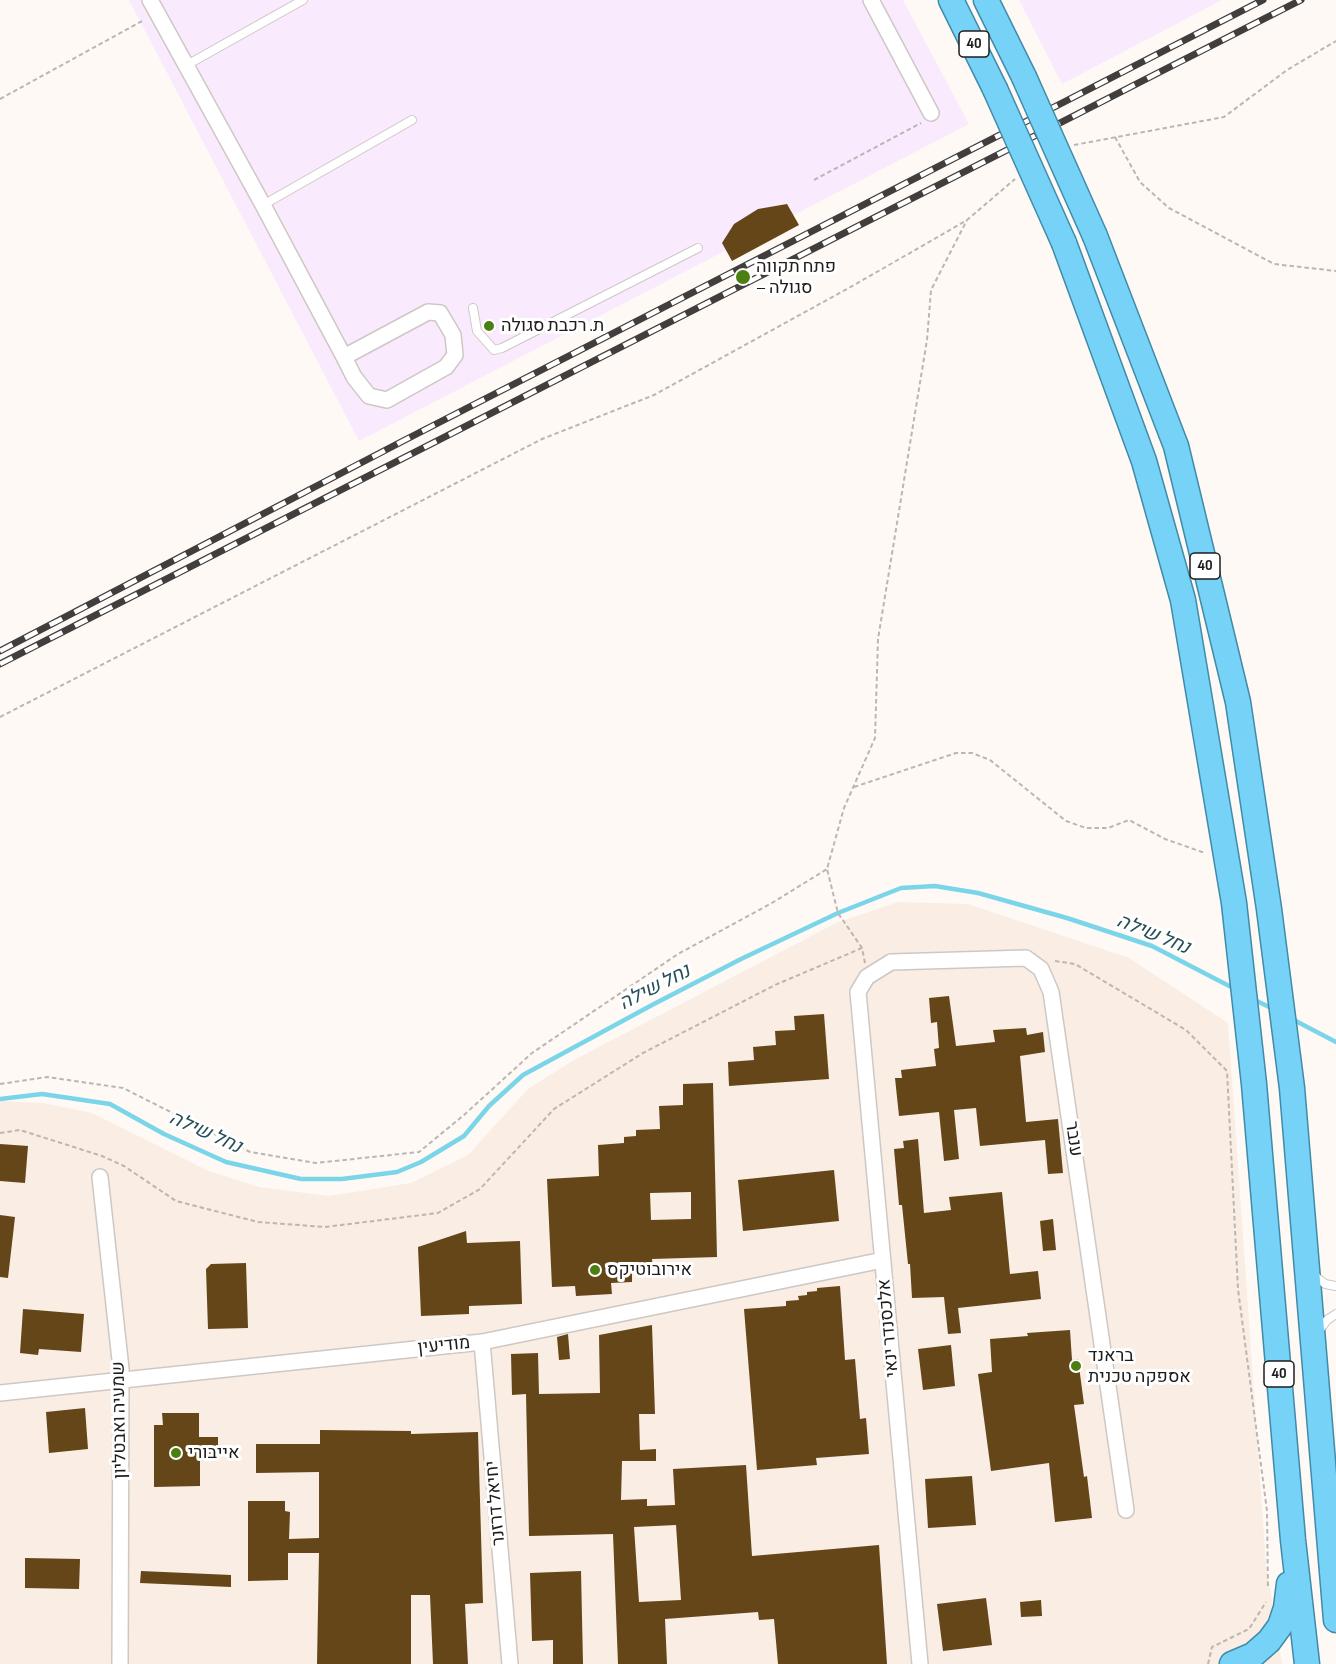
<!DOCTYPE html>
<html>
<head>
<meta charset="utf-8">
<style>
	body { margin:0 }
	canvas { display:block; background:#fef9f5 }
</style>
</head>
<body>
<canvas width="1336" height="1664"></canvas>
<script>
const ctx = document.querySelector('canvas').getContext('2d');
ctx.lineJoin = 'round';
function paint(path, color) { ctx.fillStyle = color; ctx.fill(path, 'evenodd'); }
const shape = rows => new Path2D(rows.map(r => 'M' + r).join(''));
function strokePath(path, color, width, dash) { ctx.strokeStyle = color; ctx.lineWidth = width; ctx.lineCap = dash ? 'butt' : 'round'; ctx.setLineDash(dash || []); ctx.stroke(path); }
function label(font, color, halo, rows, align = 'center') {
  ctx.font = font + ' "Sofia Sans Condensed",Heebo,sans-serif'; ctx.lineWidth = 6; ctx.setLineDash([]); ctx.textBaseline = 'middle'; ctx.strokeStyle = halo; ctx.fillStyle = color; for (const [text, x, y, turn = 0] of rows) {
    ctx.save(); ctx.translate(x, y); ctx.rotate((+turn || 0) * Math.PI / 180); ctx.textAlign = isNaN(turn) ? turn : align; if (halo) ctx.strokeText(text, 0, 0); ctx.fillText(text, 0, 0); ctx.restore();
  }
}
paint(shape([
	[129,0,903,0,969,124,359,441],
	[1019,0,1222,0,1062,84]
]), '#f9eafd');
paint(shape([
	[898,902,968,904,1129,958,1228,1023,1266,1564,1282,1664,0,1664,0,1101,43,1103,92,1113,209,1171,259,1187,329,1196,411,1183,468,1155,528,1089,574,1060,836,923]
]), '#f9ede4');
strokePath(shape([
	[1253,999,1275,1010],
	[1290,1018,1336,1042],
	[0,1099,42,1094,110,1104,164,1134,226,1162,301,1179,342,1179,397,1172,421,1162,464,1136,489,1106,523,1075,652,1005,741,959,838,913,901,888,935,886,978,893,1067,918,1152,946,1235,989]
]), '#7ad5e9', 4.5);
paint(shape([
	[787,204,799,225,732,261,722,243,734,224,758,209],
	[949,996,956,1046,995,1042,993,1030,1026,1028,1027,1035,1043,1032,1045,1052,1020,1056,1026,1122,1058,1119,1063,1173,1048,1174,1045,1140,980,1146,976,1108,954,1110,959,1159,944,1161,939,1112,899,1116,895,1078,902,1078,901,1070,936,1066,934,1049,939,1048,937,1022,931,1023,929,998],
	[824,1014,829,1079,729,1086,728,1062,754,1060,753,1047,776,1045,775,1031,795,1030,794,1016],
	[713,1083,717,1257,652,1259,653,1272,632,1273,632,1282,611,1283,612,1294,576,1296,575,1286,552,1287,547,1179,599,1176,598,1145,624,1143,624,1137,636,1136,636,1130,660,1129,659,1106,683,1105,683,1084],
	[691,1192,691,1219,651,1220,650,1193],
	[918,1139,924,1213,951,1210,949,1197,1002,1192,1010,1274,1038,1271,1041,1299,958,1308,961,1333,948,1334,944,1297,912,1298,910,1264,908,1264,902,1205,899,1205,894,1149,904,1148,903,1141],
	[0,1144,28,1146,25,1183,0,1181],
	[834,1170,839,1221,743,1231,738,1180],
	[0,1215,15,1217,8,1278,0,1277],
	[1053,1219,1056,1250,1043,1251,1040,1221],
	[466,1231,467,1243,520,1241,522,1304,469,1306,469,1314,421,1316,418,1247],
	[246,1263,248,1328,208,1329,206,1269,211,1264],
	[840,1286,845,1360,855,1359,860,1419,866,1418,869,1454,816,1458,817,1465,757,1470,744,1309,786,1306,786,1301,799,1300,798,1296,807,1295,807,1292,817,1291,817,1288],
	[23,1309,84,1314,81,1352,39,1349,38,1355,20,1353],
	[652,1325,655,1414,639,1414,640,1450,656,1449,656,1461,622,1461,621,1500,647,1499,647,1506,675,1505,673,1469,746,1465,752,1556,879,1545,887,1664,778,1664,774,1619,759,1620,758,1612,665,1619,667,1664,618,1664,613,1534,529,1536,526,1394,512,1395,511,1354,538,1353,539,1394,600,1393,599,1335],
	[676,1525,681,1600,639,1602,634,1527],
	[1070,1330,1072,1360,1078,1359,1084,1404,1074,1405,1084,1477,1087,1476,1092,1518,1055,1522,1049,1463,991,1471,978,1374,992,1372,990,1339,1028,1336,1027,1333],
	[568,1334,570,1359,559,1360,557,1337],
	[951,1345,955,1386,923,1390,918,1349],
	[85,1408,88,1449,49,1453,46,1412],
	[162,1413,199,1413,199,1437,218,1437,218,1460,200,1461,200,1486,154,1487,154,1425,163,1425],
	[320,1430,411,1431,411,1434,478,1432,483,1603,465,1604,468,1664,433,1664,430,1595,411,1595,411,1664,317,1664,319,1553,288,1553,288,1580,248,1581,248,1501,285,1501,285,1511,290,1512,289,1539,319,1538,319,1472,256,1473,256,1444,320,1444],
	[972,1476,976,1525,928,1528,925,1479],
	[25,1558,80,1559,79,1589,25,1588],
	[141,1571,231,1575,231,1587,140,1583],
	[581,1571,583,1664,553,1664,553,1640,532,1641,530,1573],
	[986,1598,992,1645,943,1651,937,1604],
	[1041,1600,1042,1616,1021,1617,1020,1602]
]), '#644619');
const service = shape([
	[185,66,303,0],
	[263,205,412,120],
	[473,308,477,331,494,350,502,348,698,248],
	[1314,1275,1325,1284,1336,1286],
	[1318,1332,1327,1320,1336,1314]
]);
const minor = shape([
	[150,0,263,205,344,357,354,377,369,396,387,400,446,367,455,355,453,335,440,313,428,312,344,357],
	[871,0,931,113],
	[100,1177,121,1369,120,1664],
	[482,1342,510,1664],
	[0,1393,482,1342,883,1260],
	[920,1664,858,992,867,977,891,962,1026,958,1041,969,1051,992,1126,1510]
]);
const trunk = shape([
	[951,0,995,89],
	[986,0,1024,77],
	[1095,236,1176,446,1238,702,1269,909,1292,1088,1336,1620],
	[1064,243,1144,461,1183,600,1234,903,1254,1084,1293,1540,1307,1664],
	[1232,1664,1253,1655,1269,1641,1280,1626,1286,1608,1289,1584]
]);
strokePath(service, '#cec8c4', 10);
strokePath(minor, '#cec8c4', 18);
strokePath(trunk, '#418ba8', 27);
strokePath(shape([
	[0,99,144,20],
	[1115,137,1140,182,1169,208,1274,264,1336,271],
	[1074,145,1224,117,1287,70,1336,41],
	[814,180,921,123],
	[0,717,542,439,654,395,856,284,967,220,1015,179],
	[854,787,956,753,972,753,990,760,1066,821,1086,828,1108,828,1129,820,1165,839,1202,852,1206,852],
	[1055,961,1075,964,1186,1030,1227,1071,1238,1289,1267,1511,1268,1588],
	[865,963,862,948,838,913,827,869,844,808,875,738,878,639,927,340,931,290,967,220],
	[0,1084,47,1077,123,1088,250,1152,316,1163,419,1152,464,1115,532,1053,678,954,772,903,827,869],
	[0,1133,20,1130,102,1156,124,1166,176,1201,258,1222,325,1227,438,1213,480,1189,554,1109,643,1053,775,985,862,948],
	[1208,1664,1212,1647,1249,1629,1266,1602]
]), '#bab6b3', 2, [4.5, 3]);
strokePath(service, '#fff', 8);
strokePath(minor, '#fff', 15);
strokePath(trunk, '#76d2f6', 24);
const rail = shape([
	[0,651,401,442,1263,0],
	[0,664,1301,0]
]);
strokePath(rail, '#413e3d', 7);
strokePath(rail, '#fff', 4.5, [14]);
const trunkBridge = shape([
	[1024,77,1095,236],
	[995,89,1064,243]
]);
strokePath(trunkBridge, '#418ba8', 27, []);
strokePath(trunkBridge, '#76d2f6', 24);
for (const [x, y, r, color] of [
	[743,277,8,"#4c7f11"],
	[489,326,6,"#4c7f11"],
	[595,1270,6,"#4c7f11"],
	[1076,1366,6,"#4c7f11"],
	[176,1453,6,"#4c7f11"]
]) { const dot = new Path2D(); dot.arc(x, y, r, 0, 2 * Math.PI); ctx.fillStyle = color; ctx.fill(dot); strokePath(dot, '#fff', 2); }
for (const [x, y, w] of [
	[974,44,30],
	[1205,566,30],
	[1279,1374,30]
]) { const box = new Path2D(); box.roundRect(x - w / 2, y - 13, w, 26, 4.5); ctx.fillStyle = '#fff'; ctx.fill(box); strokePath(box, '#1f1d1c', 1.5); }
label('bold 16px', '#1f1d1c', null, [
	["40",974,44],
	["40",1205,566],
	["40",1279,1374]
]);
label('18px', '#1f1d1c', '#fff', [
	["פתח תקווה",756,267],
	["– סגולה",756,288],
	["ת. רכבת סגולה",501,326],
	["אירובוטיקס",607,1270],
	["בראנד",1088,1356],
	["אספקה טכנית",1088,1377],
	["אייבורי",188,1453]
], 'left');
label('18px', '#1f1d1c', '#fff', [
	["ענבר",1073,1139,82],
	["אלכסנדר ינאי",889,1328,-95],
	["מודיעין",444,1346,-6],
	["שמעיה ואבטליון",120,1420,-91],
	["יחיאל דרזנר",496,1503,-95]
]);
label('italic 20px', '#264f58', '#fff', [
	["נחל שילה",1153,935,22],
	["נחל שילה",655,988,-27],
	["נחל שילה",205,1133,24]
]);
</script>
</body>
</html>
